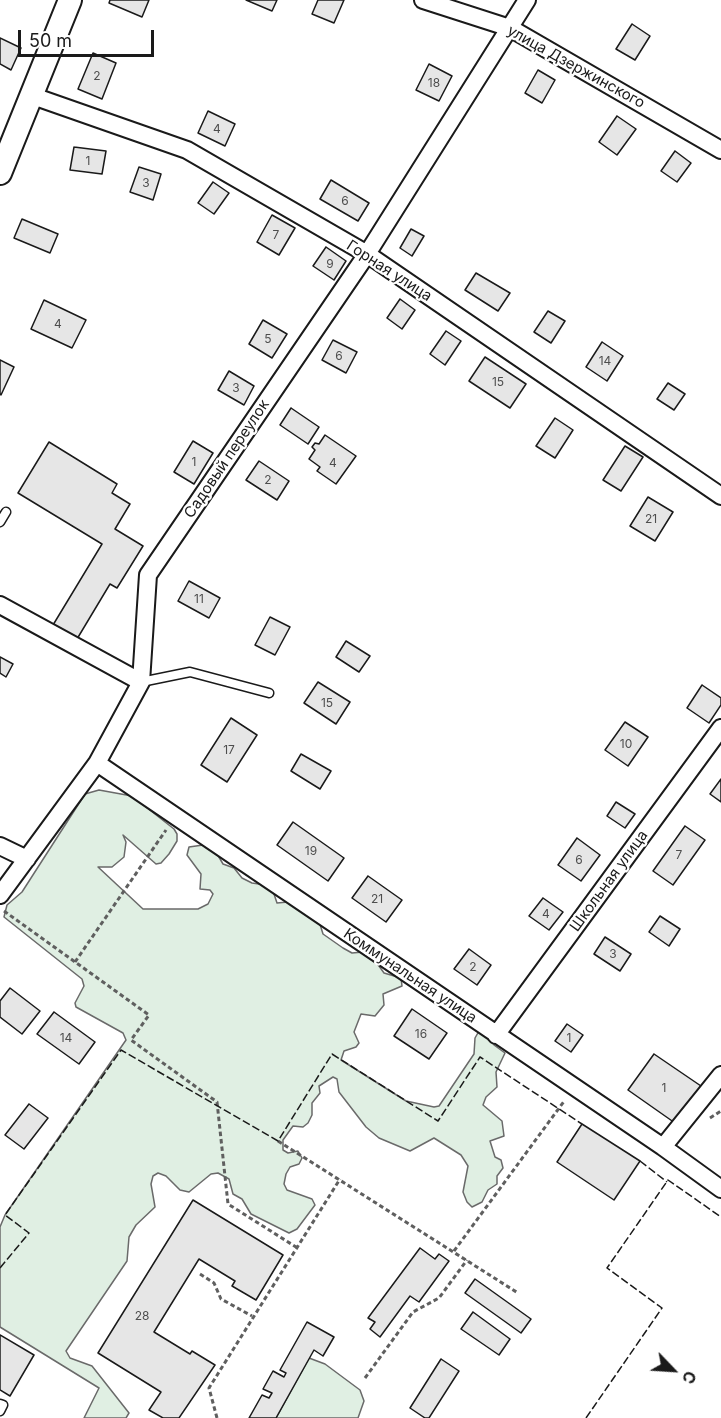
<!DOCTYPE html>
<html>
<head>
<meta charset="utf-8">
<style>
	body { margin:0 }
	#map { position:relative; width:721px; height:1418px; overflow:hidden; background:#fff; font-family:Inter,sans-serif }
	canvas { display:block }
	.north { position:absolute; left:643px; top:1340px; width:60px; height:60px; -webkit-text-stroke:4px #fff; paint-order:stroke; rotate:115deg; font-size:16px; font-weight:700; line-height:24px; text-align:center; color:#1a1a1a }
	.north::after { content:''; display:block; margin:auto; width:21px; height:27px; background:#1a1a1a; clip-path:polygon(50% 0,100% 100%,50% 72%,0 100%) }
	.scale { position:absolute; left:18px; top:30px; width:136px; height:27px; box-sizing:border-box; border:3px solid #1a1a1a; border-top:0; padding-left:8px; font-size:18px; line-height:21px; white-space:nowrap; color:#1a1a1a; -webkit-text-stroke:4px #fff; paint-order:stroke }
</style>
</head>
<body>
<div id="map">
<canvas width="721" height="1418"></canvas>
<div class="north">С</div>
<div class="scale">50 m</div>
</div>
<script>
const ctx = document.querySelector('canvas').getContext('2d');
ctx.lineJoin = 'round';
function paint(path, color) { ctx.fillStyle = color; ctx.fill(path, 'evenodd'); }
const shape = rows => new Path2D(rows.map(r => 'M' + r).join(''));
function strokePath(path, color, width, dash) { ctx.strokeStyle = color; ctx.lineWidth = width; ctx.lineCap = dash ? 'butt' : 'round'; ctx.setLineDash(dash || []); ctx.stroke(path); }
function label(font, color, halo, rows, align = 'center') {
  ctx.font = font + ' Inter,sans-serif'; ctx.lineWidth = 4.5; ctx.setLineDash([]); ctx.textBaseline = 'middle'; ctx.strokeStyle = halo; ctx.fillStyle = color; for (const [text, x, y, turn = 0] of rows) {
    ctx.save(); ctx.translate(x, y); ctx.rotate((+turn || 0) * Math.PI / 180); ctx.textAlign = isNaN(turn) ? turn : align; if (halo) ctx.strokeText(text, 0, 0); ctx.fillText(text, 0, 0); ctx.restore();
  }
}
const green = shape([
	[99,790,132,796,174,829,177,834,177,841,169,854,161,863,156,864,123,835,126,842,124,857,112,867,98,867,143,909,198,909,208,904,213,894,210,890,200,889,201,874,187,855,189,847,203,845,216,852,223,864,234,868,242,878,252,883,266,885,273,891,277,903,288,902,319,921,323,934,343,948,352,953,363,952,374,959,384,973,401,978,402,986,383,994,384,1005,375,1016,361,1014,354,1032,359,1043,356,1047,344,1051,341,1060,406,1101,434,1107,439,1106,474,1054,475,1038,479,1031,495,1038,494,1045,505,1053,496,1072,497,1087,486,1097,483,1105,502,1121,504,1136,490,1141,495,1157,501,1160,503,1168,497,1176,497,1184,488,1190,482,1202,472,1207,467,1202,463,1192,468,1166,461,1155,434,1138,410,1151,379,1138,366,1127,339,1092,337,1079,333,1077,319,1086,320,1093,312,1103,312,1115,308,1123,303,1127,293,1126,283,1140,283,1150,288,1153,298,1151,302,1158,299,1164,290,1167,286,1174,284,1184,287,1190,312,1199,315,1205,297,1229,289,1233,251,1214,242,1199,233,1194,229,1179,218,1173,211,1174,189,1192,180,1190,166,1176,158,1173,153,1176,151,1184,155,1207,136,1225,129,1237,127,1261,66,1351,70,1358,92,1366,129,1413,126,1418,84,1418,99,1388,0,1327,0,1227,5,1215,126,1040,123,1033,76,1007,75,1003,84,986,82,979,4,917,7,905,22,892,85,794,99,790],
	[309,1358,325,1364,360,1390,364,1401,358,1418,276,1418,309,1358]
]);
paint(green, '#e0efe3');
strokePath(green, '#6a6a6a', 1.5);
const building = shape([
	[110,0,149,0,142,17,109,3,110,0],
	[246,0,277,0,272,11,246,0],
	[318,0,344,0,334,23,312,14,318,0],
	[632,24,650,36,635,60,616,49,632,24],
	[0,38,21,48,11,70,0,64,0,38],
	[93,53,116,63,102,99,78,89,93,53],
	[429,64,452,76,439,101,416,90,429,64],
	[538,70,555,80,542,103,525,93,538,70],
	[208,111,235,124,225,146,198,133,208,111],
	[617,116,636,129,617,155,599,142,617,116],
	[74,147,106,151,102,174,70,170,74,147],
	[675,151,691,163,677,182,661,171,675,151],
	[139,167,161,174,153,200,130,192,139,167],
	[331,180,369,203,358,221,320,199,331,180],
	[213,182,229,193,214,214,198,203,213,182],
	[272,215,295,228,279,255,257,242,272,215],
	[22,219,58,234,50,253,14,238,22,219],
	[411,229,424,236,412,256,400,248,411,229],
	[326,247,346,261,334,280,313,266,326,247],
	[476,273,510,293,498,311,465,290,476,273],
	[400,299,415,310,402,329,387,318,400,299],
	[44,300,86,320,72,348,31,329,44,300],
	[548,311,565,321,551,343,534,332,548,311],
	[263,320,287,334,272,358,249,344,263,320],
	[446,331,461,341,445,365,430,354,446,331],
	[333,340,357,352,346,373,322,360,333,340],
	[602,342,623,356,607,381,586,367,602,342],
	[485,357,526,384,510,408,469,381,485,357],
	[0,360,14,367,1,395,0,394,0,360],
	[229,371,254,386,244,405,218,390,229,371],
	[668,383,685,394,674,410,657,399,668,383],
	[291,408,319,427,308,444,280,425,291,408],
	[555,418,573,430,555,458,536,446,555,418],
	[325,435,356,456,336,484,317,471,320,467,309,459,315,450,312,447,315,443,319,444,325,435],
	[193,441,213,453,194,484,174,472,193,441],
	[49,442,117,484,112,493,130,504,115,529,143,546,117,588,110,584,77,639,53,625,102,544,18,493,49,442],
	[625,446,643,457,621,491,603,480,625,446],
	[259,461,289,481,277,500,246,480,259,461],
	[648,497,673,512,655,541,630,526,648,497],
	[189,581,220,598,209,618,178,601,189,581],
	[270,617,290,627,275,655,255,645,270,617],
	[346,641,370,656,359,672,336,657,346,641],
	[0,657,13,664,6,677,0,673,0,657],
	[318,682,350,702,336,724,304,703,318,682],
	[702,685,721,698,721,705,709,723,687,708,702,685],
	[231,718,257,735,227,782,201,765,231,718],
	[625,722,648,737,628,766,605,750,625,722],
	[301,754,331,771,320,789,291,771,301,754],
	[721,779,721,802,710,794,721,779],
	[616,802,635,814,625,828,607,816,616,802],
	[293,822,344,858,328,881,277,845,293,822],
	[685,826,705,840,673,885,653,871,685,826],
	[577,838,600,855,581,881,558,865,577,838],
	[368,876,402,900,386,922,352,898,368,876],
	[543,898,563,912,549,930,529,916,543,898],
	[660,916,680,929,669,946,649,932,660,916],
	[605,937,631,954,620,971,594,954,605,937],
	[469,949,491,965,477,985,454,969,469,949],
	[10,988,40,1011,22,1034,0,1017,0,1001,10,988],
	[412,1009,447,1033,429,1059,394,1036,412,1009],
	[54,1012,95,1042,79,1064,37,1034,54,1012],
	[567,1024,583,1035,571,1052,555,1041,567,1024],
	[654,1054,701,1086,675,1123,628,1090,654,1054],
	[29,1104,48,1118,24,1149,5,1135,29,1104],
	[582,1124,640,1161,614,1200,557,1162,582,1124],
	[193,1200,283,1255,256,1300,232,1286,235,1281,199,1259,154,1332,190,1354,192,1351,215,1365,179,1418,163,1418,149,1410,161,1392,98,1353,193,1200],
	[420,1248,435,1259,439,1254,449,1261,419,1302,410,1296,380,1337,370,1329,375,1322,368,1318,420,1248],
	[475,1279,531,1319,521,1333,465,1293,475,1279],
	[473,1312,510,1339,499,1355,461,1329,473,1312],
	[307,1322,334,1337,323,1356,314,1350,276,1418,249,1418,262,1395,269,1398,272,1393,263,1389,273,1371,284,1377,286,1373,280,1370,307,1322],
	[0,1335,34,1355,10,1396,0,1390,0,1335],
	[441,1359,459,1371,429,1418,425,1418,410,1408,441,1359]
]);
paint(building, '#e6e6e6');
strokePath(building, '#1a1a1a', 1.5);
const lane = shape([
	[0,522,6,512],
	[141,682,190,672,269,693],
	[0,1404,3,1405,0,1411]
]);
const street = shape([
	[423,0,510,28,721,150],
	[30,95,187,150,367,254,721,496],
	[0,605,141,682],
	[97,763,663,1147,721,1189],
	[0,846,27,859],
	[0,895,97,763,141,682,148,575,367,254,527,0],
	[496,1035,721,728],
	[663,1147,721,1075]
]);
const secondary = shape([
	[0,173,70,0]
]);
strokePath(lane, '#1a1a1a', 11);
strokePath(street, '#1a1a1a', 20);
strokePath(secondary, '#1a1a1a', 26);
strokePath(shape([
	[4,911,149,1015,131,1040,217,1102,228,1204,296,1247],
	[75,962,166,830],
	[710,1118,721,1111],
	[278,1141,518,1293],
	[454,1251,565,1100],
	[200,1274,214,1283,221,1299,252,1316],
	[365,1378,413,1312,439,1298,467,1260],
	[217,1418,209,1388,340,1179]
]), '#5f5f5f', 3, [4.5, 3]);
strokePath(lane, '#fff', 8);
strokePath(street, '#fff', 16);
strokePath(secondary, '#fff', 22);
strokePath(shape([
	[640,1161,667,1182],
	[0,1268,29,1233,5,1215,121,1050,278,1141,332,1054,438,1121,480,1057,582,1124],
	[586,1418,662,1308,607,1268,668,1180,721,1217]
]), '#1a1a1a', 1.5, [8, 3]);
label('12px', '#4d4d4d', null, [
	["2",97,76],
	["18",434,83],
	["4",217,129],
	["1",88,161],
	["3",146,183],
	["6",345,201],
	["7",276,235],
	["9",330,264],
	["4",58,324],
	["5",268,339],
	["6",339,356],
	["14",605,361],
	["15",498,382],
	["3",236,388],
	["1",194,462],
	["4",333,463],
	["2",268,480],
	["21",651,519],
	["11",199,599],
	["15",327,703],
	["10",626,744],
	["17",229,750],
	["19",311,851],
	["7",679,855],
	["6",579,860],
	["21",377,899],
	["4",546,914],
	["3",613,954],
	["2",473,967],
	["16",421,1034],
	["14",66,1038],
	["1",569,1038],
	["1",664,1088],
	["28",142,1316]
]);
label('15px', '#1a1a1a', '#fff', [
	["улица Дзержинского",576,67,29],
	["Горная улица",389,271,33],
	["Садовый переулок",227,459,-56],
	["Школьная улица",609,881,-54],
	["Коммунальная улица",410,976,34]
]);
</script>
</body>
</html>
